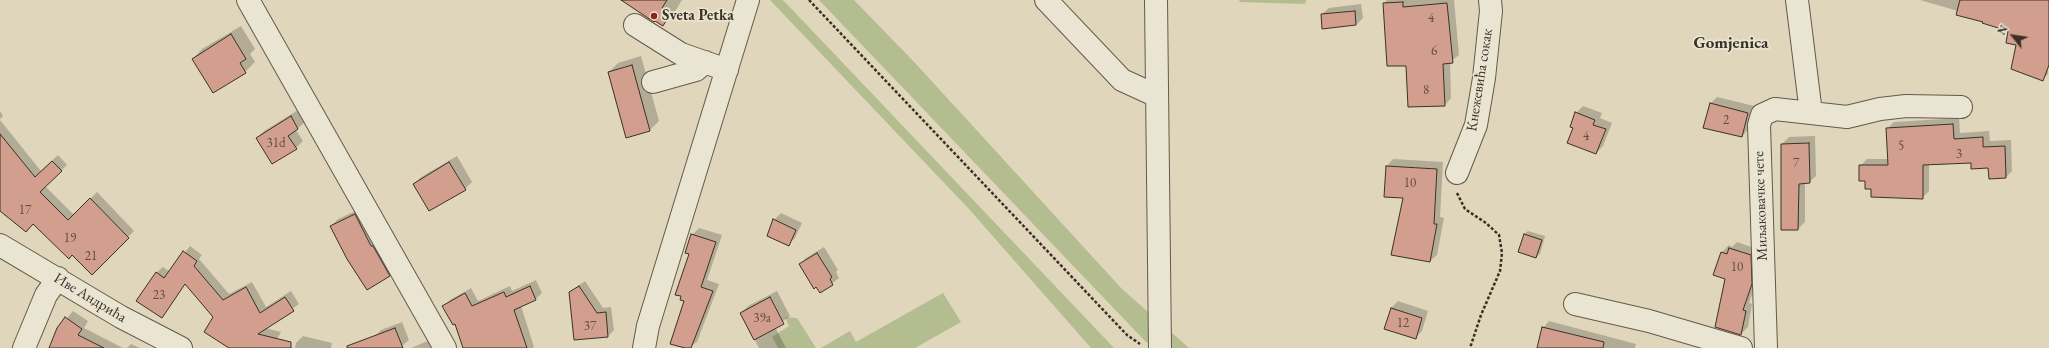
<!DOCTYPE html>
<html>
<head>
<meta charset="utf-8">
<style>
	body { margin:0 }
	#map { position:relative; width:2049px; height:348px; overflow:hidden; background:#dfd6bb; font-family:"EB Garamond",serif }
	canvas { display:block }
	.north { position:absolute; left:1993px; top:16px; width:40px; height:40px; -webkit-text-stroke:3px #eae4d3; paint-order:stroke; rotate:300deg; font-size:11px; font-weight:700; line-height:16px; text-align:center; color:#3a3126 }
	.north::after { content:''; display:block; margin:auto; width:14px; height:18px; background:#3a3126; clip-path:polygon(50% 0,100% 100%,50% 72%,0 100%) }
</style>
</head>
<body>
<div id="map">
<canvas width="2049" height="348"></canvas>
<div class="north">N</div>
</div>
<script>
const ctx = document.querySelector('canvas').getContext('2d');
ctx.lineJoin = 'round';
function paint(path, color) { ctx.fillStyle = color; ctx.fill(path, 'evenodd'); }
const shape = rows => new Path2D(rows.map(r => 'M' + r).join(''));
function strokePath(path, color, width, dash) { ctx.strokeStyle = color; ctx.lineWidth = width; ctx.lineCap = dash ? 'butt' : 'round'; ctx.setLineDash(dash || []); ctx.stroke(path); }
function label(font, color, halo, rows, align = 'center') {
  ctx.font = font + ' "EB Garamond",serif'; ctx.lineWidth = 3.5; ctx.setLineDash([]); ctx.textBaseline = 'middle'; ctx.strokeStyle = halo; ctx.fillStyle = color; for (const [text, x, y, turn = 0] of rows) {
    ctx.save(); ctx.translate(x, y); ctx.rotate((+turn || 0) * Math.PI / 180); ctx.textAlign = isNaN(turn) ? turn : align; if (halo) ctx.strokeText(text, 0, 0); ctx.fillText(text, 0, 0); ctx.restore();
  }
}
paint(shape([
	[770,0,783,0,1114,348,1091,348,969,209],
	[819,0,854,0,916,64,1122,289,1189,348,1170,348,1146,342],
	[1239,0,1306,0,1305,4,1240,2],
	[943,293,961,322,915,348,821,348,850,331,856,342],
	[785,317,797,318,816,348,778,348,772,337,789,326]
]), '#b3bd8f');
paint(shape([
	[637,0,682,0,674,13,663,24],
	[1387,0,1454,0,1459,55,1450,62,1451,98,1445,105,1407,65,1384,3],
	[1920,0,2049,0,2048,74,2042,80,2010,31,1958,11],
	[1361,4,1363,18,1356,25,1322,14,1329,8],
	[241,26,255,49,250,54,255,62,245,72,213,92,193,59,202,49],
	[641,56,659,121,650,130,609,72,618,63],
	[1717,97,1754,106,1748,130,1742,136,1710,104],
	[1583,106,1602,113,1600,118,1612,123,1603,146,1596,153,1574,127,1576,113],
	[298,110,305,122,296,130,303,141,296,148,257,138,264,131],
	[0,111,3,116,0,119],
	[1959,118,1960,133,1989,131,1990,141,2011,140,2012,171,2006,177,1990,178,1989,167,1972,162,1929,164,1929,191,1922,198,1872,188,1866,180,1860,166,1867,159,1889,159,1887,129,1894,122],
	[0,120,41,171,58,155,67,165,45,186,74,215,97,192,134,231,92,273,72,254,34,223,0,210],
	[1815,136,1816,176,1809,182,1805,183,1805,222,1798,229,1782,144,1789,137],
	[457,156,472,182,465,189,414,184,421,177],
	[1393,159,1443,162,1440,217,1444,218,1437,255,1430,261,1404,197,1387,166],
	[362,208,396,268,389,275,331,226,338,219],
	[781,213,802,223,795,238,788,245,774,220],
	[699,228,722,235,707,280,719,284,697,342,688,348,685,301,692,235],
	[1528,231,1545,236,1540,254,1536,257,1524,234],
	[1737,242,1757,249,1758,277,1749,303,1752,304,1748,327,1741,334,1726,278,1715,275,1722,252,1729,245,1732,247],
	[190,246,202,255,199,259,229,294,252,282,266,307,291,291,299,304,265,328,281,332,272,348,243,348,186,283,162,317,156,273,163,267,170,272],
	[824,247,838,270,836,272,839,278,820,292,800,264,806,258],
	[536,280,542,293,536,299,521,306,534,347,533,348,464,348,455,322,444,306,450,300,471,288,478,301,510,286,512,291],
	[585,281,603,308,611,307,614,330,608,336,570,292],
	[777,291,790,316,775,327,786,348,759,348,741,313,748,306],
	[1398,301,1428,311,1422,331,1415,338,1391,308],
	[73,311,88,321,84,328,123,348,50,348,58,329],
	[1549,321,1636,344,1635,348,1538,348,1543,328],
	[402,322,409,340,399,348,378,348,374,337,381,330],
	[303,336,332,343,331,348,295,348,296,343],
	[430,340,433,348,411,348],
	[131,344,140,348,127,348]
]), '#0003');
const building = shape([
	[621,0,667,0,662,8,671,12,663,26,655,21,654,22,621,0],
	[1960,0,2049,0,2049,65,2043,81,2011,69,2016,45,2006,43,2008,31,1982,23,1983,22,1956,15,1960,0],
	[1403,2,1403,7,1447,3,1453,63,1443,64,1445,106,1408,107,1406,66,1387,66,1383,3,1403,2],
	[1355,11,1356,25,1322,29,1321,14,1355,11],
	[231,34,246,59,240,63,246,73,213,93,192,59,231,34],
	[632,65,650,131,626,138,608,72,632,65],
	[1710,103,1748,113,1742,137,1703,128,1710,103],
	[1575,112,1595,120,1593,125,1606,129,1596,154,1567,143,1573,128,1570,127,1575,112],
	[291,116,298,129,288,136,297,149,272,164,256,138,291,116],
	[1953,124,1954,139,1983,137,1983,147,2005,146,2006,178,1989,179,1988,168,1971,169,1971,163,1923,165,1923,199,1871,197,1871,189,1865,189,1865,181,1859,181,1859,165,1888,165,1886,128,1953,124],
	[0,134,35,177,52,161,62,171,40,192,68,220,90,198,129,238,92,275,72,255,69,259,33,224,26,232,0,211,0,134],
	[1809,143,1810,183,1799,184,1798,230,1781,230,1781,144,1809,143],
	[449,162,466,190,429,211,413,184,449,162],
	[1386,166,1437,169,1434,224,1437,224,1430,262,1391,255,1403,198,1384,197,1386,166],
	[355,214,371,246,373,246,390,276,367,290,347,259,330,226,355,214],
	[773,219,796,230,789,246,767,236,773,219],
	[691,234,716,242,701,287,713,291,691,348,685,348,670,344,684,301,680,300,681,296,675,295,689,254,685,253,691,234],
	[1524,234,1542,240,1536,258,1518,252,1524,234],
	[1729,248,1751,255,1752,284,1743,310,1746,311,1741,335,1715,327,1725,279,1713,275,1721,252,1727,254,1729,248],
	[183,251,197,261,194,266,223,300,246,287,260,313,285,297,294,311,258,334,291,342,291,348,229,348,204,332,213,317,185,284,162,318,136,301,156,272,164,278,183,251],
	[817,253,832,277,830,279,833,285,820,293,816,287,814,289,799,264,817,253],
	[530,286,536,300,514,310,527,348,463,348,455,324,453,325,442,306,465,293,472,306,504,292,506,297,530,286],
	[579,286,597,313,606,312,608,337,574,340,569,292,579,286],
	[770,297,784,324,754,340,740,313,770,297],
	[1391,308,1422,318,1416,339,1384,329,1391,308],
	[65,317,82,329,78,335,104,348,49,348,57,328,65,317],
	[1542,327,1604,342,1603,348,1537,348,1542,327],
	[395,328,403,348,347,348,347,346,395,328]
]);
paint(building, '#d29f8e');
strokePath(building, '#3a3126', 1);
const minor = shape([
	[248,0,445,348],
	[1046,0,1122,80,1157,96],
	[1156,0,1160,348],
	[635,25,681,54,727,70],
	[653,82,696,70,705,62],
	[1811,113,1847,117,1880,109,1906,106,1961,107],
	[1457,173,1476,125,1484,78,1491,11,1490,0],
	[0,245,121,317,181,348],
	[1575,304,1649,321,1741,348],
	[24,348,46,295,58,278],
	[644,348,648,326,748,0],
	[1766,348,1759,125,1762,115,1775,109,1811,113,1797,0]
]);
strokePath(minor, '#635a4b', 24);
strokePath(shape([
	[809,0,1127,335,1140,344],
	[1457,193,1465,209,1486,223,1499,235,1502,253,1500,271,1481,315,1470,348]
]), '#3a3126', 2.5, [3, 2]);
strokePath(minor, '#eae4d3', 22);
for (const [x, y, r, color] of [
	[654,16,4,"#8f2418"]
]) { const dot = new Path2D(); dot.arc(x, y, r, 0, 2 * Math.PI); ctx.fillStyle = color; ctx.fill(dot); strokePath(dot, '#eae4d3', 1.5); }
label('13px', '#604c40', null, [
	["4",1431,18],
	["6",1434,51],
	["8",1426,90],
	["2",1726,120],
	["4",1586,136],
	["31d",276,143],
	["5",1901,146],
	["3",1959,154],
	["7",1796,163],
	["10",1410,183],
	["17",25,210],
	["19",70,238],
	["21",91,256],
	["10",1737,267],
	["23",159,295],
	["39a",762,318],
	["12",1403,323],
	["37",590,326]
]);
label('bold 15px', '#3a3126', '#eae4d3', [
	["Sveta Petka",662,16]
], 'left');
label('15px', '#3a3126', '#eae4d3', [
	["Кнежевића сокак",1480,80,-81],
	["Миљаковачке чете",1761,206,-92],
	["Иве Андрића",90,298,31]
]);
label('bold 17px', '#3a3126', '#eae4d3', [
	["Gomjenica",1731,43]
]);
</script>
</body>
</html>
